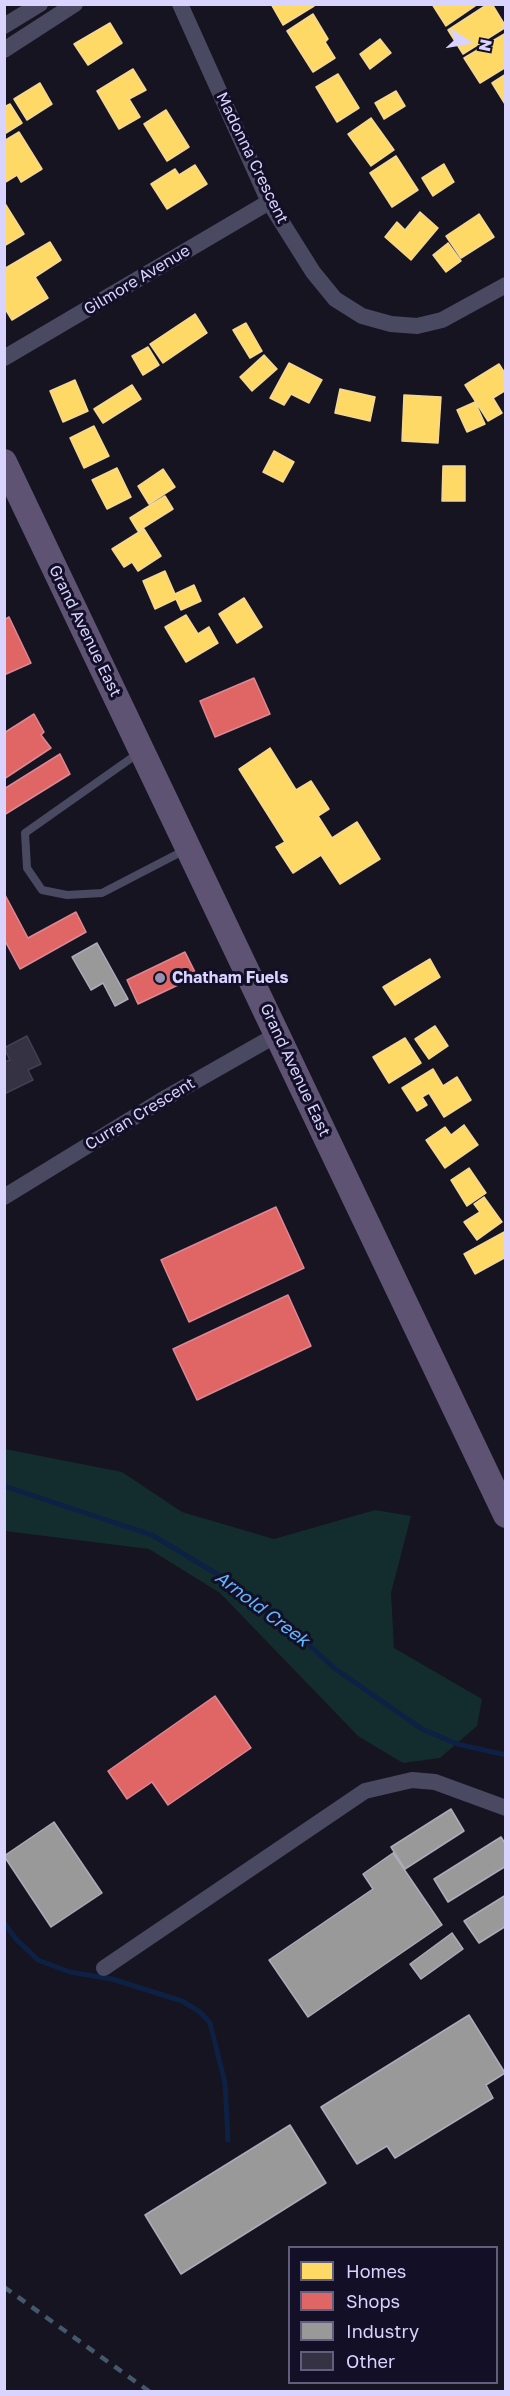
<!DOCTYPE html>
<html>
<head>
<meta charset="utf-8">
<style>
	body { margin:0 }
	#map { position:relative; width:510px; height:2396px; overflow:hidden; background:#161421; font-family:"Golos Text",sans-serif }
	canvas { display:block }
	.frame { position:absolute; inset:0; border:6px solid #d9d4ff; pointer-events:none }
	.legend { position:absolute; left:288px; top:2246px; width:210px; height:138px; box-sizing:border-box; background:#130f26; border:2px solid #625e7d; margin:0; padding:8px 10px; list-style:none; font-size:18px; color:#d9d4ff }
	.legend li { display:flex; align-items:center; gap:12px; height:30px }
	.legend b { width:30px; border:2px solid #625e7d }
	.north { position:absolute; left:438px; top:12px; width:60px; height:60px; -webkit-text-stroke:4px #130f26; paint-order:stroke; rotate:101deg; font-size:16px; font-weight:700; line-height:24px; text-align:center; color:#d9d4ff }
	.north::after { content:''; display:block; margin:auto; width:21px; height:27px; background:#d9d4ff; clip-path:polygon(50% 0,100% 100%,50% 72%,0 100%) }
</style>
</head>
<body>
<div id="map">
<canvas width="510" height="2396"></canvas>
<div class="frame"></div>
<ul class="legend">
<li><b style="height:16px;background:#ffd966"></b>Homes</li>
<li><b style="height:16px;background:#e06666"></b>Shops</li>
<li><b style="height:16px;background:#999"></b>Industry</li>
<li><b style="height:16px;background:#343243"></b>Other</li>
</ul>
<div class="north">N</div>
</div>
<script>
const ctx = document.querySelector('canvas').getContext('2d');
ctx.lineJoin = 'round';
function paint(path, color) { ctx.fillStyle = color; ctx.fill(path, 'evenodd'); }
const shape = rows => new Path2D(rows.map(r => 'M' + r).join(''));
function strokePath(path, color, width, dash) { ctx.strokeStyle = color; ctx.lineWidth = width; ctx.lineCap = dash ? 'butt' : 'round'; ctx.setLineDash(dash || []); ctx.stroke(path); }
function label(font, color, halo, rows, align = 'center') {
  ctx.font = font + ' "Golos Text",sans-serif'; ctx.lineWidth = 6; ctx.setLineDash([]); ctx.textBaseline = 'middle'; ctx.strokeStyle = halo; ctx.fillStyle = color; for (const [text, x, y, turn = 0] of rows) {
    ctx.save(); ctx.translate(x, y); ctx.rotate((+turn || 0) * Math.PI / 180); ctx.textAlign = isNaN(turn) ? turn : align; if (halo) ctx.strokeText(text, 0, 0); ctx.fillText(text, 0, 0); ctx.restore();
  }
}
paint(shape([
	[5,1449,122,1472,182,1512,274,1539,375,1510,411,1516,391,1593,394,1648,482,1699,477,1726,440,1758,403,1763,358,1736,220,1593,149,1549,5,1531]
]), '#132c2d');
const homes = shape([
	[271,4,313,4,314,6,283,25,271,4],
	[432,4,478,4,446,26,432,4],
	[488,4,492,4,506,27,463,54,448,30,488,4],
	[313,14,328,39,325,42,335,58,313,72,287,31,313,14],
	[110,23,122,43,88,65,74,44,110,23],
	[506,33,506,67,480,83,464,58,506,33],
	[380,39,391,53,370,69,360,54,380,39],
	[133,69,146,90,129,99,140,117,119,129,97,91,133,69],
	[338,74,359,108,337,122,316,87,338,74],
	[506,74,506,104,505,104,492,83,506,74],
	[40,83,52,104,27,120,14,99,40,83],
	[396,91,405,106,384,119,375,103,396,91],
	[10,104,22,123,6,133,4,107,10,104],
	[166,110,189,147,167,161,144,124,166,110],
	[371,118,394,150,371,166,348,134,371,118],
	[19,132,42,169,21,182,17,175,4,183,4,141,19,132],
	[396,156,418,190,392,207,370,173,396,156],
	[444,164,454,182,433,196,422,178,444,164],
	[195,165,207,184,167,209,151,184,175,169,179,175,195,165],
	[4,202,24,234,4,246,4,202],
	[420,212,438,228,411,260,385,237,397,222,405,230,420,212],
	[479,214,494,237,461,258,446,236,479,214],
	[50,242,61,260,35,277,48,298,12,320,4,307,4,269,50,242],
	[448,243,461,261,446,272,433,255,448,243],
	[195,314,207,333,163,363,150,344,195,314],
	[246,323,262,351,250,358,233,330,246,323],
	[148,347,159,365,143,375,132,356,148,347],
	[264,355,277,369,252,391,240,377,264,355],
	[289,363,322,380,309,403,291,394,284,405,270,398,289,363],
	[499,364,506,375,506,390,493,398,502,413,488,421,465,385,499,364],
	[75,380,88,411,63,422,50,391,75,380],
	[132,385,141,399,103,423,94,409,132,385],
	[340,389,375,397,370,421,335,413,340,389],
	[404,395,441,397,438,443,402,441,404,395],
	[475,402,485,424,467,432,457,410,475,402],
	[94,426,109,456,84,468,70,438,94,426],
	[274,451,294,462,283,482,263,472,274,451],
	[443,466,465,466,465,501,442,501,443,466],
	[117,468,131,497,107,509,92,480,117,468],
	[163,469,175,487,149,504,138,486,163,469],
	[165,496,173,509,138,531,130,518,165,496],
	[144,529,161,556,138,571,132,562,124,567,112,549,144,529],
	[165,571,175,594,194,585,201,601,181,610,176,599,155,609,143,581,165,571],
	[244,598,262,627,237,643,219,614,244,598],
	[186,615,198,634,209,627,218,643,186,662,165,627,186,615],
	[270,748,296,790,311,781,329,809,318,816,332,838,357,822,380,859,340,884,321,855,293,873,276,847,285,842,239,769,270,748],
	[430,959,440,977,395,1005,383,987,430,959],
	[435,1026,448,1046,429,1059,415,1039,435,1026],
	[405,1038,421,1063,389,1083,373,1057,405,1038],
	[433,1069,443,1086,457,1077,471,1100,444,1117,429,1093,422,1097,427,1105,417,1111,402,1088,433,1069],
	[464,1125,478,1145,445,1168,426,1140,445,1127,451,1135,464,1125],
	[469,1168,486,1193,467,1206,451,1180,469,1168],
	[484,1197,502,1222,477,1240,464,1222,480,1212,474,1204,484,1197],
	[506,1231,506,1257,475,1274,464,1254,506,1231]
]);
paint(homes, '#ffd966');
strokePath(homes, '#f4d894', 1.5);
const shops = shape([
	[9,617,31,663,4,675,4,620,9,617],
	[254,678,270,714,215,737,200,701,254,678],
	[34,714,44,732,41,735,51,748,4,779,4,733,34,714],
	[60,754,70,774,4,815,4,789,60,754],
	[4,893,28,938,76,912,86,932,20,969,4,939,4,893],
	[185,952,197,976,138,1004,127,980,185,952],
	[276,1207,304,1268,189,1322,161,1260,276,1207],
	[288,1295,311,1346,197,1400,173,1349,288,1295],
	[215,1696,251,1748,168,1805,152,1782,127,1799,108,1771,215,1696]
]);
paint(shops, '#e06666');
strokePath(shops, '#de8794', 1.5);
const industry = shape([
	[97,943,128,999,115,1006,103,983,91,990,72,957,97,943],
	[451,1809,464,1831,405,1869,391,1847,451,1809],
	[54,1822,102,1893,51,1927,4,1856,54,1822],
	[501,1837,506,1845,506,1866,448,1902,434,1879,501,1837],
	[393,1853,442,1925,308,2017,269,1960,373,1889,363,1874,393,1853],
	[506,1895,506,1926,479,1943,464,1921,506,1895],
	[452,1933,463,1949,421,1979,410,1964,452,1933],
	[469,2015,505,2073,486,2085,493,2098,395,2158,387,2146,357,2164,321,2107,469,2015],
	[290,2125,326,2183,181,2274,145,2215,290,2125]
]);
paint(industry, '#999');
strokePath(industry, '#acabb8', 1.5);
strokePath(shape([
	[4,1486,152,1535,227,1580,292,1629,334,1668,422,1729,457,1744,506,1755],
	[4,1923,16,1939,38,1960,70,1972,112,1979,182,2001,200,2012,210,2023,225,2083,228,2140]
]), '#0d2144', 5);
const building = shape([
	[27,1036,41,1064,28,1070,33,1080,4,1094,4,1062,10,1060,4,1048,27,1036]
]);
paint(building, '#343243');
strokePath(building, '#433f54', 1.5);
strokePath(shape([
	[140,752,25,833,27,868,42,890,67,895,102,893,185,850]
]), '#4a4962', 8);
strokePath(shape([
	[180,4,269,202,313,272,335,299,362,316,391,324,417,326,442,320,506,285],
	[4,26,40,4],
	[4,50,75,4],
	[4,358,269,202],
	[4,1197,162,1100,278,1034],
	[104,1968,365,1791,412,1780,435,1782,506,1808]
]), '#4a4962', 16);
strokePath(shape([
	[4,462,506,1515]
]), '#5e5373', 26);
strokePath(shape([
	[4,2287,150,2392]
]), '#43596b', 4.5, [9, 8]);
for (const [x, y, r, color] of [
	[160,978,6,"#9591b1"]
]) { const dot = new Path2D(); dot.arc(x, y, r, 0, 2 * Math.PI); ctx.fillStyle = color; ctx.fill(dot); strokePath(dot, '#130f26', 2); }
label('16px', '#d9d4ff', '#130f26', [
	["Madonna Crescent",252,158,64],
	["Gilmore Avenue",137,280,-31],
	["Grand Avenue East",85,631,64],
	["Grand Avenue East",295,1070,65],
	["Curran Crescent",140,1114,-31]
]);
label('bold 16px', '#d9d4ff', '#130f26', [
	["Chatham Fuels",172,978]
], 'left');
label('italic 18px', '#62b6ff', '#130f26', [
	["Arnold Creek",262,1609,37]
]);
</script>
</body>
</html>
